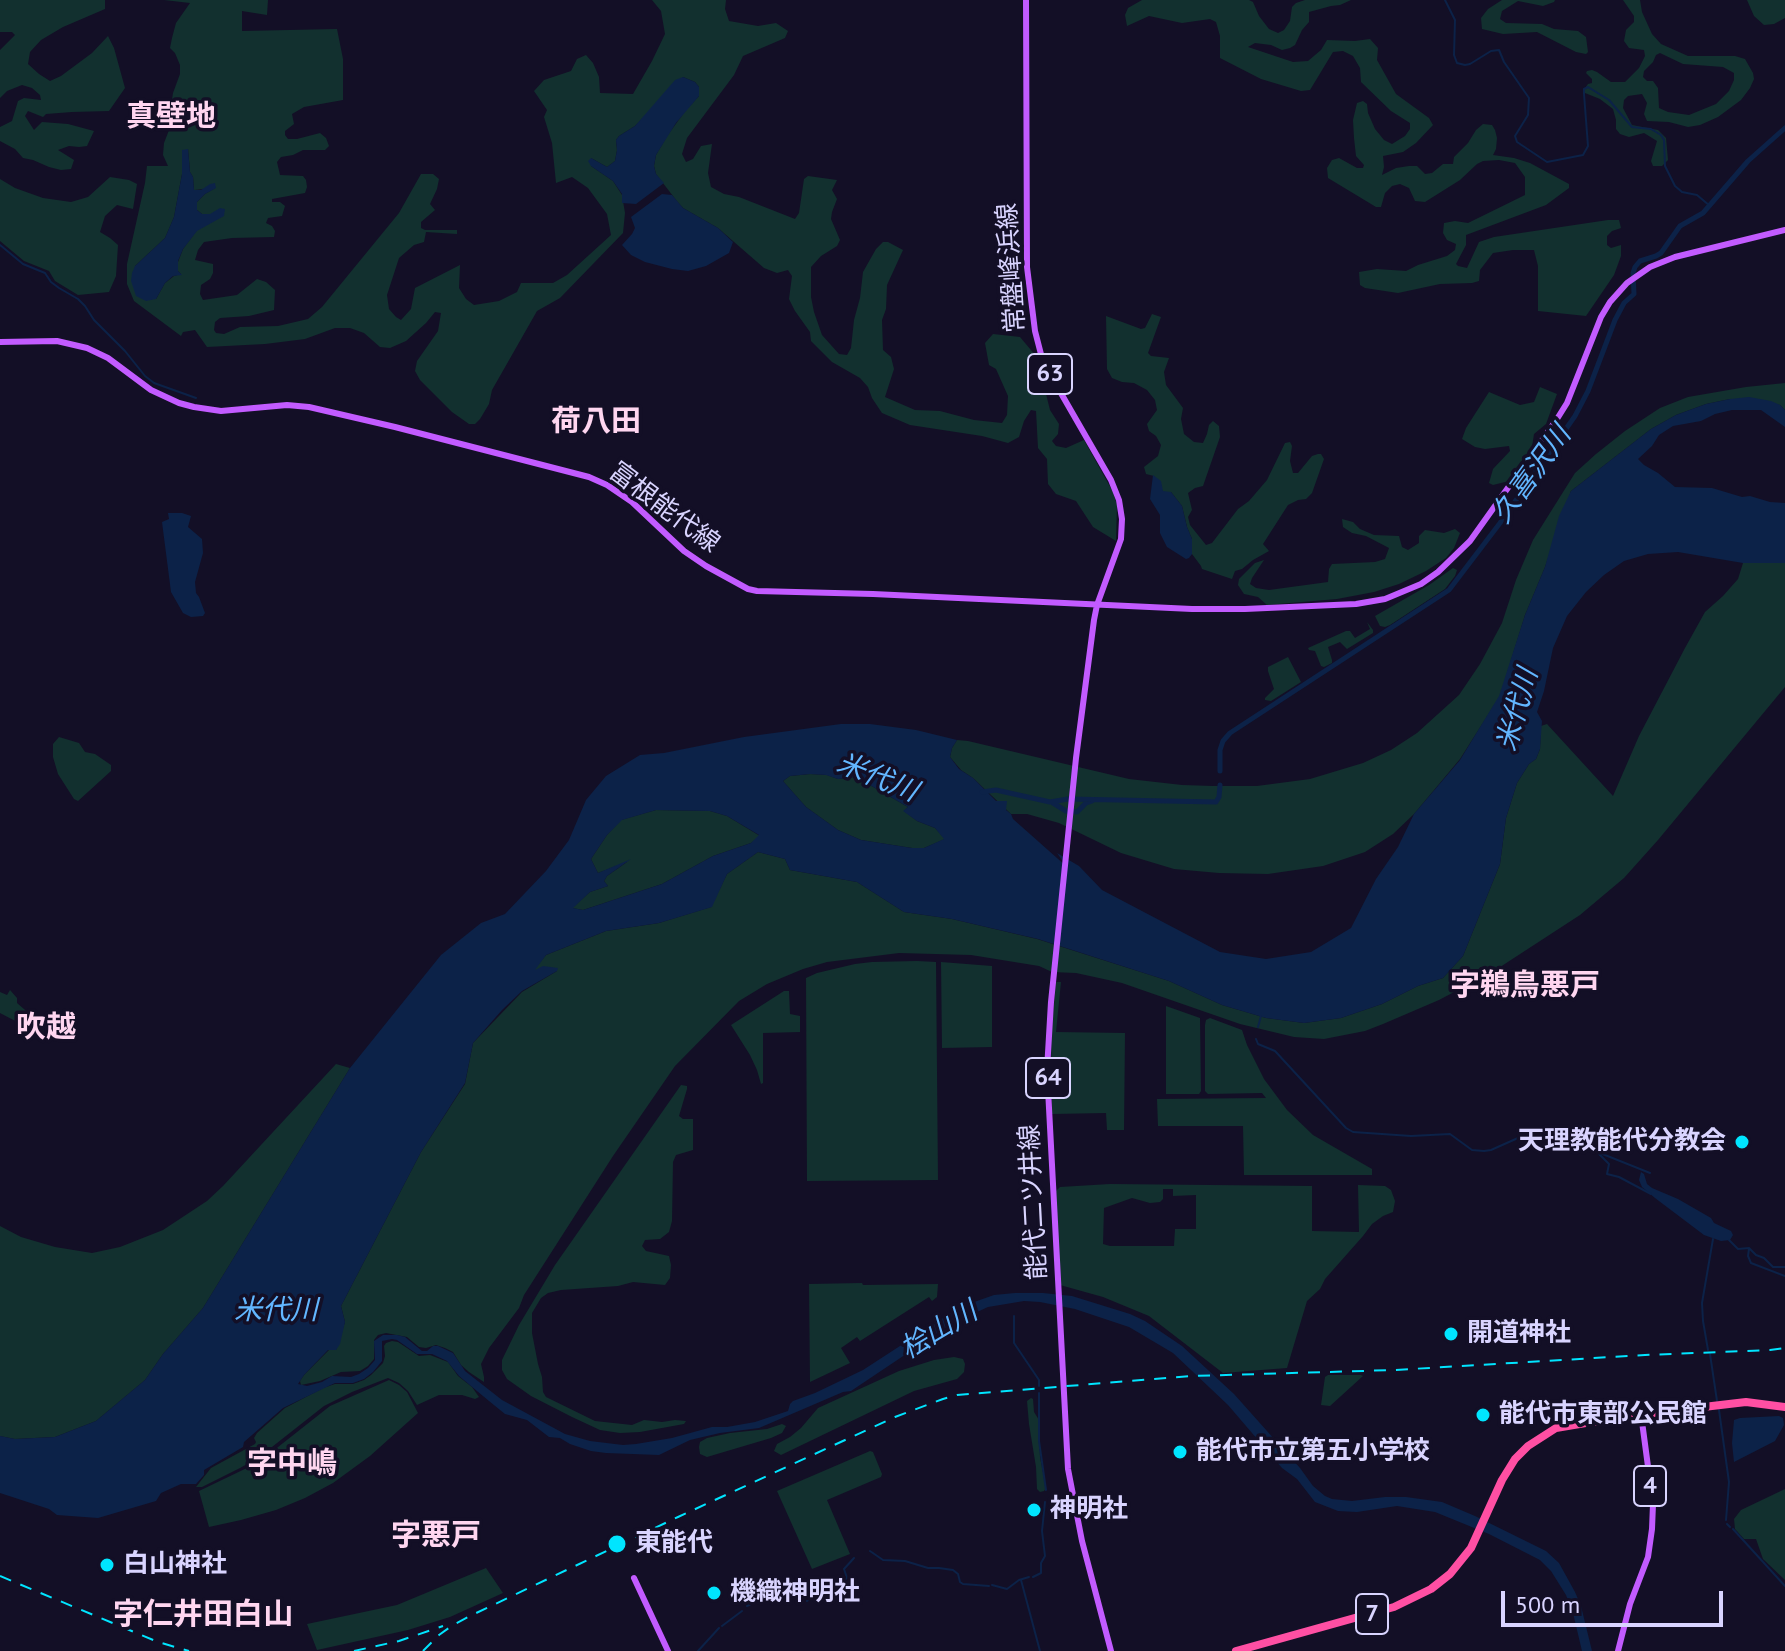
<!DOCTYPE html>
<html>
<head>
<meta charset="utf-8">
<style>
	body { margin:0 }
	#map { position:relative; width:1785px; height:1651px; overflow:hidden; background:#130f26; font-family:"PT Sans",sans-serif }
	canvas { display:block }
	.scale { position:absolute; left:1501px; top:1591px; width:222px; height:36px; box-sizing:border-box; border:4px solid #d9d4ff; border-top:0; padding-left:10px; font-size:24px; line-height:28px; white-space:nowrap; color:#d9d4ff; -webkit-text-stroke:6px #130f26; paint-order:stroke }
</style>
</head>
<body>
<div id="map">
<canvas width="1785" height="1651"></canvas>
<div class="scale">500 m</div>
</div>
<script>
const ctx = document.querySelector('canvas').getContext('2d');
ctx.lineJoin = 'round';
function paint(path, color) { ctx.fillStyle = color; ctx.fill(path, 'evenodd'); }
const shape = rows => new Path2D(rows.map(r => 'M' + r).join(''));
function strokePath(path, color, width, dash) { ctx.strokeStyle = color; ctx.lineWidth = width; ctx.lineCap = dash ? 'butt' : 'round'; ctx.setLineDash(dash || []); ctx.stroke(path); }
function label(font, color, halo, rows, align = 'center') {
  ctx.font = font + ' "PT Sans","Noto Sans JP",sans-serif'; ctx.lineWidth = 7; ctx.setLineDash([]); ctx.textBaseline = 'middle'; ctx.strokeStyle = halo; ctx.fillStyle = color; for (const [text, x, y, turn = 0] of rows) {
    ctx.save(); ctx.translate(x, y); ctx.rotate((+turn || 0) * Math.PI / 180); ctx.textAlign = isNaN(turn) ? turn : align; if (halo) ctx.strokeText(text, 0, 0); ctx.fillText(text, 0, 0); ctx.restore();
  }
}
paint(shape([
	[0,0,105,0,105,9,63,27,41,40,30,52,28,64,39,74,50,81,61,76,92,53,108,36,114,48,125,88,109,111,72,112,46,114,43,117,28,111,25,116,34,130,42,122,68,124,94,131,87,146,79,147,69,146,58,150,74,160,71,169,61,170,49,167,33,160,23,158,15,149,0,141,0,127,12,121,18,101,24,98,41,100,40,95,32,88,22,85,7,91,0,98,0,50,15,35,12,32,0,32],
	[164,0,268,0,267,15,242,11,242,31,337,29,343,59,343,100,304,107,292,114,294,124,285,131,285,135,288,139,297,139,320,133,326,138,329,146,325,150,303,150,293,155,281,157,277,162,280,175,303,176,306,180,307,187,305,193,272,199,272,202,280,202,285,206,282,216,268,218,266,223,272,226,275,231,274,237,232,238,204,242,198,250,195,260,213,264,213,273,210,279,201,285,200,294,203,300,237,295,257,279,266,282,275,290,274,310,249,316,220,318,215,322,214,330,216,333,224,334,240,327,278,326,308,319,322,307,399,213,421,174,433,174,439,179,437,189,430,204,435,210,421,222,421,228,425,230,457,230,457,234,426,232,424,242,414,245,399,258,387,295,389,309,396,317,401,320,411,309,415,288,460,265,459,288,466,299,474,305,499,301,517,292,521,283,553,283,567,275,611,235,607,214,588,188,572,177,556,183,552,143,544,117,547,110,534,91,544,80,571,71,577,59,586,55,593,63,599,77,600,93,633,94,652,61,665,34,661,11,652,0,726,0,725,9,729,21,758,26,776,23,788,31,785,38,743,56,734,75,687,138,682,154,686,162,693,159,701,146,712,144,708,173,711,187,724,194,739,197,795,219,799,213,804,179,808,176,837,180,832,190,837,199,832,212,831,219,840,240,837,246,821,256,811,267,811,297,814,312,822,335,839,354,847,355,851,348,854,320,860,298,863,272,876,249,883,242,888,242,903,250,887,285,886,309,882,320,883,350,891,357,894,369,885,397,915,410,940,411,974,420,1002,423,1007,415,1008,396,996,369,989,365,985,343,993,334,1020,337,1036,356,1049,380,1050,387,1046,394,1050,410,1059,424,1058,434,1052,441,1056,446,1066,448,1084,440,1113,492,1117,505,1116,541,1093,527,1076,501,1056,494,1048,484,1047,459,1038,448,1036,411,1031,410,1024,421,1019,437,1008,443,982,436,910,425,882,413,872,398,868,387,860,378,832,362,811,341,810,332,795,311,789,299,792,276,788,270,777,273,764,268,718,228,683,208,676,200,656,174,654,166,656,155,667,136,686,110,699,96,699,87,695,82,683,77,635,126,619,136,616,140,617,150,615,161,607,167,591,158,591,166,613,181,622,195,625,213,623,233,560,298,537,311,492,390,489,404,480,419,475,424,469,424,452,412,420,380,415,371,417,361,438,331,441,313,435,312,426,323,406,341,390,348,380,347,364,333,350,328,335,328,305,339,265,344,207,347,195,330,183,332,181,336,134,301,127,284,127,264,145,183,147,166,168,166,163,155,164,143,171,125,171,106,173,93,180,74,180,65,175,53,170,48,172,38,176,23,190,3],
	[188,149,190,172,193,177,194,190,215,188,205,194,197,202,197,210,202,214,210,214,208,223,197,230,183,249,178,262,178,271,181,274,174,276,165,283,156,299,135,266,165,238,174,217,182,174,182,160],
	[1142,0,1249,0,1253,2,1259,16,1269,29,1278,33,1284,30,1290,21,1292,7,1296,3,1305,0,1351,0,1340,5,1331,6,1309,12,1309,22,1302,30,1295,45,1290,48,1282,50,1271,45,1255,43,1248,47,1293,62,1308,61,1321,50,1327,40,1355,41,1370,39,1378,48,1377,60,1396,94,1429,118,1433,125,1416,143,1403,152,1383,156,1384,167,1382,175,1396,168,1409,166,1417,166,1425,174,1432,173,1443,164,1453,164,1454,157,1468,143,1476,130,1483,124,1492,125,1495,130,1497,138,1496,149,1493,155,1514,158,1530,163,1569,184,1569,188,1546,205,1466,235,1466,245,1456,264,1458,266,1467,268,1479,242,1494,237,1608,220,1619,220,1621,228,1612,231,1607,236,1607,245,1611,248,1621,245,1621,256,1614,275,1586,316,1538,311,1538,266,1534,250,1513,250,1493,253,1480,270,1479,281,1472,283,1440,284,1398,293,1365,288,1360,285,1359,272,1377,269,1406,271,1418,265,1447,256,1455,250,1456,244,1447,240,1443,233,1444,223,1455,221,1468,223,1525,195,1525,177,1515,163,1499,160,1483,161,1477,164,1460,180,1425,202,1415,201,1409,188,1400,184,1392,186,1385,193,1381,207,1376,207,1328,178,1327,168,1332,160,1339,158,1357,168,1363,168,1364,165,1356,156,1354,138,1353,120,1357,103,1363,101,1367,104,1368,113,1375,129,1384,140,1392,144,1405,136,1410,129,1410,123,1391,111,1361,82,1360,68,1353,56,1343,51,1333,52,1310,90,1301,91,1261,79,1220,58,1220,36,1216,22,1210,19,1182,23,1149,16,1127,26,1125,15,1128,8],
	[1502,0,1555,0,1554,2,1543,6,1518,1,1502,11,1500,19,1506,23,1542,24,1554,29,1578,31,1586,37,1588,52,1586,54,1576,52,1537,32,1503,34,1482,29,1481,18,1488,9],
	[1623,0,1640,0,1642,12,1652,34,1661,44,1688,56,1735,56,1745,59,1753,73,1754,79,1750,88,1741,100,1718,117,1700,125,1688,127,1669,122,1647,121,1644,114,1647,103,1642,94,1628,96,1624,100,1623,108,1632,125,1658,130,1666,138,1668,160,1662,166,1653,166,1651,161,1657,141,1644,133,1629,137,1620,134,1616,129,1616,120,1613,109,1600,99,1585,93,1585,88,1588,84,1592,83,1592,79,1586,73,1587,71,1592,70,1597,72,1611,82,1625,82,1639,68,1645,56,1644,50,1629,48,1624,41,1626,30,1634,22,1634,16],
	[1660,53,1683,64,1723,67,1734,73,1734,80,1729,91,1716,104,1689,115,1668,112,1659,108,1658,88,1653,81,1647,81,1643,77,1644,71,1653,62,1656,55],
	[1747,0,1785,0,1785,18,1774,24,1764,25,1754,16],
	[110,177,129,180,137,184,133,209,117,205,105,216,100,232,110,238,118,245,116,276,109,292,78,295,55,281,49,271,24,261,0,241,0,179,15,188,43,198,71,202,88,197],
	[1152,314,1161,317,1148,353,1151,356,1169,358,1164,372,1166,385,1183,408,1181,419,1184,434,1194,442,1203,443,1207,434,1209,425,1213,421,1219,426,1220,437,1203,486,1195,488,1188,493,1192,510,1188,517,1190,525,1206,545,1212,543,1238,509,1249,501,1267,480,1285,443,1290,442,1292,446,1290,461,1293,473,1298,473,1312,456,1318,454,1321,454,1324,459,1312,493,1306,499,1298,500,1288,505,1263,544,1269,551,1253,560,1242,569,1235,571,1232,579,1202,569,1201,566,1192,554,1192,539,1187,527,1182,506,1171,492,1163,492,1154,476,1146,474,1144,467,1158,456,1161,445,1156,436,1149,431,1147,424,1157,410,1155,400,1147,390,1134,383,1122,382,1112,378,1107,369,1106,316,1141,329,1145,328],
	[1785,383,1785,410,1780,405,1730,399,1706,404,1676,415,1651,429,1571,491,1545,567,1525,615,1500,696,1460,759,1414,814,1393,834,1365,852,1323,866,1268,874,1219,873,1174,869,1121,853,1059,823,1027,814,1011,814,973,778,961,770,950,757,952,748,957,740,968,741,1129,779,1182,785,1213,786,1257,786,1310,779,1363,763,1391,750,1417,733,1459,695,1480,664,1502,623,1516,580,1533,540,1575,473,1596,454,1625,431,1660,408,1688,397,1746,387],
	[1540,387,1557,394,1546,424,1534,434,1532,447,1509,481,1493,485,1489,483,1493,469,1510,451,1509,446,1485,449,1475,447,1462,439,1466,428,1489,392,1520,405,1534,402],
	[1342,519,1353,522,1360,529,1374,535,1399,536,1402,547,1408,550,1419,543,1419,536,1425,530,1444,533,1455,529,1460,533,1454,548,1446,558,1426,571,1399,584,1374,592,1337,599,1267,605,1258,597,1244,594,1238,585,1239,579,1255,563,1264,560,1252,578,1250,584,1256,588,1269,590,1328,582,1329,569,1332,564,1375,562,1385,559,1389,548,1366,536,1352,533,1343,527],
	[1743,563,1785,563,1785,687,1658,840,1624,878,1580,915,1494,971,1439,1000,1383,1024,1365,1031,1324,1039,1294,1037,1240,1024,1122,983,1076,973,1052,972,1039,966,971,955,899,953,827,962,803,969,767,984,739,1001,675,1066,613,1156,524,1295,519,1308,489,1348,481,1364,484,1377,484,1382,469,1372,461,1365,453,1352,445,1348,436,1345,426,1348,419,1347,407,1337,386,1333,378,1335,374,1340,374,1359,368,1366,360,1371,341,1372,320,1381,301,1385,300,1381,304,1375,329,1350,336,1350,345,1322,341,1306,421,1152,465,1084,473,1043,522,992,557,971,533,971,546,955,606,931,659,923,711,907,727,874,758,852,785,859,790,870,857,882,904,912,952,919,1037,939,1169,981,1222,1005,1266,1018,1304,1023,1341,1018,1382,1004,1418,986,1443,978,1463,956,1500,864,1506,818,1517,783,1529,764,1536,759,1540,749,1541,726,1547,724,1613,796,1639,736,1685,648,1705,612,1723,596,1738,579],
	[1453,568,1457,570,1455,576,1445,589,1390,625,1385,627,1380,626,1375,616,1429,585],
	[1367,622,1373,630,1373,633,1347,649,1340,642,1328,647,1332,660,1332,663,1324,667,1321,666,1315,651,1309,650,1308,648,1346,631,1350,631,1355,638,1370,629],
	[1288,657,1301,682,1271,701,1265,700,1265,698,1274,689,1268,671,1268,667],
	[59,737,79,743,85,752,95,754,111,765,111,771,78,801,74,799,58,774,53,757,53,744],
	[810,774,827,775,838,779,856,777,908,807,904,811,917,821,935,828,945,839,924,848,912,848,861,840,838,830,806,807,783,781,790,776],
	[656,810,710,811,727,816,760,836,751,843,713,856,662,884,583,910,572,908,590,892,608,886,604,881,607,876,627,862,598,873,591,859,607,835,621,820],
	[917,961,936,962,938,1180,807,1181,806,978,817,973,855,964,872,962],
	[941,962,992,966,992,1047,942,1048],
	[1056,982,1061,982,1056,1032,1125,1033,1124,1130,1107,1130,1106,1113,1052,1114,1051,1039],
	[10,990,17,998,17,1003,32,1016,34,1023,43,1030,45,1034,44,1036,0,1013,0,992,7,995],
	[784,991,789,991,790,1014,800,1016,800,1032,763,1033,763,1083,761,1084,757,1070,750,1055,731,1025],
	[1166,1006,1200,1018,1201,1091,1199,1094,1166,1094],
	[1210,1018,1242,1030,1247,1045,1264,1079,1287,1110,1313,1135,1372,1169,1372,1175,1244,1175,1243,1126,1158,1126,1157,1099,1266,1098,1262,1093,1208,1094,1205,1091,1205,1025,1206,1020],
	[336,1064,350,1068,203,1308,163,1354,145,1380,96,1421,55,1437,15,1439,0,1436,0,1226,21,1237,55,1247,92,1253,120,1247,163,1230,207,1201,223,1186],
	[681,1085,687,1086,687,1089,679,1116,683,1119,693,1119,693,1150,676,1155,673,1162,672,1221,669,1232,660,1239,645,1240,642,1246,646,1251,669,1256,671,1265,670,1278,665,1285,633,1282,618,1286,561,1290,548,1293,541,1298,532,1313,532,1333,538,1364,542,1377,543,1392,546,1397,595,1421,632,1425,644,1420,662,1422,675,1420,686,1421,684,1424,640,1432,620,1433,600,1430,572,1417,531,1396,507,1379,502,1370,502,1360,519,1325,555,1265],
	[1110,1184,1312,1186,1312,1231,1359,1232,1358,1185,1385,1186,1391,1190,1395,1201,1393,1212,1383,1216,1372,1224,1363,1236,1325,1279,1320,1289,1307,1301,1287,1368,1223,1373,1149,1316,1103,1297,1060,1285,1056,1191,1060,1187],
	[1163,1189,1173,1189,1173,1196,1196,1195,1196,1229,1175,1229,1174,1246,1110,1246,1103,1244,1104,1208,1132,1198,1150,1203,1160,1202,1163,1199],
	[862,1283,863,1285,938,1284,937,1297,932,1301,929,1297,860,1341,857,1337,841,1348,850,1363,810,1382,809,1284],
	[392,1341,398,1342,419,1356,430,1355,448,1362,458,1376,472,1387,479,1397,475,1399,462,1395,439,1395,417,1405,408,1391,399,1383,388,1378,352,1392,324,1406,258,1458,240,1468,202,1487,196,1487,211,1468,255,1444,256,1442,254,1438,257,1433,285,1408,323,1388,335,1384,353,1384,364,1380,371,1375,383,1363,385,1356,384,1346,386,1343],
	[954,1357,963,1359,965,1364,964,1372,957,1379,914,1391,781,1455,774,1451,777,1444,790,1437,801,1428,818,1408,899,1371,934,1360],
	[1328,1375,1361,1375,1363,1376,1330,1406,1321,1405,1325,1377],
	[389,1380,399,1385,407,1392,418,1413,370,1456,333,1483,305,1498,276,1510,241,1520,209,1527,199,1491,251,1466,273,1451,330,1406],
	[1031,1398,1033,1399,1034,1412,1039,1420,1040,1457,1046,1488,1044,1491,1040,1492,1037,1489,1036,1467,1029,1424,1027,1401],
	[782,1424,786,1426,782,1433,771,1438,707,1457,700,1454,699,1447,700,1442,707,1438,730,1433,767,1429],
	[870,1451,873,1452,882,1474,881,1477,827,1500,850,1554,812,1569,777,1491],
	[1785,1489,1785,1580,1763,1559,1756,1539,1744,1539,1735,1529,1734,1519,1741,1510],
	[486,1568,503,1593,450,1617,408,1630,317,1650,307,1624,397,1605]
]), '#12302f');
paint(shape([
	[683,77,695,82,699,87,699,96,676,123,656,155,654,166,656,174,664,183,636,204,622,203,622,194,613,181,591,166,588,161,591,158,607,167,615,161,617,150,616,140,619,136,635,126,675,80],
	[188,149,190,172,193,177,194,190,201,190,210,184,215,183,216,188,205,194,197,202,197,210,202,214,210,214,220,208,225,209,224,216,197,231,183,249,178,261,178,271,182,275,173,276,165,283,156,299,146,301,136,296,131,281,132,273,135,266,165,238,174,217,182,174,182,150],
	[662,194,672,195,683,208,718,228,733,242,729,253,706,266,688,271,672,269,645,262,631,255,622,245,632,234,635,228,631,217],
	[1749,397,1771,401,1780,405,1785,410,1785,427,1761,410,1732,410,1715,414,1701,421,1673,426,1659,435,1652,446,1638,459,1644,465,1658,473,1675,487,1712,488,1742,497,1750,496,1770,502,1785,503,1785,563,1743,563,1678,552,1648,554,1624,561,1604,575,1586,592,1567,616,1553,648,1544,691,1537,712,1542,721,1540,749,1536,759,1529,764,1517,783,1506,818,1500,864,1463,956,1443,978,1418,986,1382,1004,1341,1018,1304,1023,1266,1018,1222,1005,1169,981,1038,939,952,919,904,912,857,882,790,870,785,859,758,852,727,874,712,907,659,923,606,931,546,955,535,970,543,966,558,968,557,971,522,991,502,1010,473,1043,465,1083,421,1152,341,1306,345,1322,340,1344,336,1350,328,1350,304,1375,298,1384,307,1386,322,1382,332,1376,351,1377,359,1374,368,1368,375,1360,374,1341,383,1335,397,1335,405,1337,422,1351,427,1351,433,1346,438,1346,453,1353,465,1371,502,1400,565,1434,590,1441,623,1445,636,1444,672,1438,712,1427,727,1427,755,1422,788,1411,790,1404,793,1401,815,1393,863,1370,960,1307,994,1295,1015,1293,1043,1293,1072,1296,1130,1314,1145,1321,1182,1346,1234,1394,1300,1468,1313,1486,1325,1496,1332,1499,1352,1501,1385,1497,1406,1497,1442,1502,1475,1516,1546,1551,1559,1563,1575,1592,1581,1606,1592,1651,1582,1651,1573,1613,1566,1595,1551,1571,1540,1560,1489,1534,1435,1512,1397,1506,1357,1512,1338,1511,1315,1502,1297,1479,1282,1468,1228,1405,1173,1353,1129,1327,1075,1309,1040,1302,1024,1301,988,1307,951,1324,851,1391,843,1392,759,1428,720,1433,690,1440,659,1455,606,1453,591,1451,570,1444,560,1438,549,1437,527,1420,505,1414,489,1401,459,1376,447,1361,432,1354,417,1354,397,1340,392,1339,382,1341,382,1361,373,1372,364,1379,353,1383,335,1383,283,1408,244,1442,243,1447,204,1470,204,1475,196,1484,181,1484,161,1493,156,1501,98,1518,57,1515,49,1509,0,1493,0,1436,15,1439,55,1437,96,1421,145,1380,163,1354,203,1308,350,1068,441,955,481,923,505,914,546,871,569,840,586,800,606,776,640,755,664,753,744,737,841,724,870,724,916,730,957,740,952,748,950,757,959,769,973,778,996,801,1007,801,1006,810,1011,814,1013,819,1066,866,1057,853,1079,866,1102,890,1220,952,1266,959,1311,952,1351,928,1376,879,1398,847,1414,814,1460,760,1499,696,1525,615,1545,567,1559,516,1571,491,1651,429,1676,415,1706,404,1730,399],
	[810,774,826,775,838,779,856,777,908,807,903,811,917,821,935,828,944,839,924,848,912,848,861,840,838,830,806,807,783,781,790,776],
	[656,810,710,811,727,816,759,835,751,843,713,856,662,884,583,910,573,908,590,892,608,886,604,881,607,876,631,859,598,873,591,859,607,835,622,820],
	[1153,475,1161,481,1163,491,1171,492,1182,506,1187,527,1192,539,1192,554,1189,558,1186,559,1167,547,1160,533,1160,515,1150,499],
	[168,513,182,513,191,516,188,527,202,539,203,553,195,582,196,593,199,597,205,613,203,616,191,617,183,613,171,592,162,522,169,519],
	[1641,1172,1644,1174,1647,1184,1652,1188,1678,1199,1711,1218,1714,1223,1731,1231,1733,1235,1730,1240,1721,1241,1704,1235,1655,1198,1642,1187,1639,1180],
	[1779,1416,1783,1418,1784,1425,1775,1441,1734,1462,1732,1443,1734,1420,1740,1418]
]), '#0c2248');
strokePath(shape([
	[1445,0,1455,20,1454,55,1457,63,1465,65,1470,64,1491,51,1499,50,1504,62,1529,98,1528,115,1515,136,1517,142,1547,162,1583,155,1588,146,1584,94,1584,89,1588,87,1609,100,1632,127,1651,129,1661,135,1664,140,1665,166,1675,186,1682,192,1697,195,1710,206],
	[0,245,23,264,45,273,51,282,59,288,78,299,85,306,94,320,125,351,145,376,154,383,196,398],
	[1258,1027,1261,1016],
	[1256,1039,1258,1044,1275,1051,1346,1128,1353,1132,1411,1136,1450,1134,1472,1150,1484,1151,1491,1150,1536,1130,1561,1149,1582,1147,1590,1149,1650,1173],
	[1599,1154,1609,1164,1607,1174,1619,1177,1651,1194],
	[1729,1240,1738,1249,1749,1248,1756,1255,1764,1258,1773,1267,1785,1267],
	[1749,1249,1748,1256,1751,1263,1785,1276],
	[1014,1316,1014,1343,1039,1380,1039,1386],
	[1708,1350,1703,1321,1702,1303,1713,1239],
	[1710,1354,1717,1401],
	[1039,1393,1039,1441,1046,1490],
	[1719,1410,1729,1482,1726,1520],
	[1727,1524,1730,1527],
	[1733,1529,1785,1586],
	[870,1551,883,1560,905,1561,928,1568,939,1568,953,1570,958,1574,960,1582,963,1584,989,1586],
	[1033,1577,1041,1573,1041,1563,1045,1556,1042,1531,1045,1502],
	[1021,1580,1040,1651],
	[992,1585,1007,1589,1019,1580,1029,1577],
	[807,1601,821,1592,830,1595,846,1592,843,1581,847,1578,844,1569,854,1558],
	[747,1606,751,1604],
	[722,1626,742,1611],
	[698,1651,719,1628]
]), '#0c2248', 2);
strokePath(shape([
	[1220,771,1220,750,1223,741,1230,733,1449,590,1500,523,1575,416,1588,391,1615,320,1624,303,1634,294,1633,273,1635,267,1640,261,1656,256,1661,253,1680,226,1703,213,1748,161,1785,128],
	[982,792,996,790,1050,802,1068,799,1216,802,1219,797,1220,785],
	[1053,803,1066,811,1077,812,1086,803,1092,801]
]), '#0c2248', 5);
strokePath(shape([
	[1026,0,1027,267,1035,331,1043,362,1111,480,1119,500,1122,519,1121,539,1097,605,1094,620,1076,758,1051,1002,1047,1070,1068,1469,1082,1541,1111,1651],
	[0,342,57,341,87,348,108,358,151,390,179,403,194,407,221,411,287,405,309,407,395,427,589,477,607,485,632,502,684,551,706,566,748,589,757,591,873,594,1192,609,1245,609,1356,604,1385,599,1421,584,1438,572,1470,541,1557,419,1567,403,1601,317,1610,302,1627,283,1650,267,1675,257,1785,230],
	[634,1578,668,1651],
	[1618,1651,1630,1604,1648,1557,1652,1529,1653,1504,1641,1414]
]), '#c25bff', 6);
strokePath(shape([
	[1236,1651,1394,1607,1431,1589,1450,1574,1471,1548,1502,1480,1515,1459,1528,1446,1556,1428,1627,1416,1746,1402,1785,1407]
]), '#ff4fa3', 8);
strokePath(shape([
	[0,1576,158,1642,189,1651],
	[354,1651,399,1641,443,1626],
	[423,1651,439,1635,453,1625,472,1615,678,1517,895,1417,943,1399,957,1395,1191,1376,1395,1370,1645,1355,1770,1350,1785,1348]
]), '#00e5ff', 2, [12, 10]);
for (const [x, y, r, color] of [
	[1742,1142,8,"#00e5ff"],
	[1451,1334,8,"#00e5ff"],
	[1483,1415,8,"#00e5ff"],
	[1180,1452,8,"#00e5ff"],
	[1034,1510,8,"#00e5ff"],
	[617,1544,10,"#00e5ff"],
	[107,1565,8,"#00e5ff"],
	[714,1593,8,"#00e5ff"]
]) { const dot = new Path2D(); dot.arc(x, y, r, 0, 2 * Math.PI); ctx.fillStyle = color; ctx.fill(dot); strokePath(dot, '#130f26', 3); }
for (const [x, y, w] of [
	[1050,374,44],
	[1048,1078,44],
	[1650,1486,32],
	[1372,1614,32]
]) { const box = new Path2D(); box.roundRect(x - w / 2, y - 20, w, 40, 6); ctx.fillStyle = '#130f26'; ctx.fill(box); strokePath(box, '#d9d4ff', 2); }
label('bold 24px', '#d9d4ff', null, [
	["63",1050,374],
	["64",1048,1078],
	["4",1650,1486],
	["7",1372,1614]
]);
label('26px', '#d9d4ff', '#130f26', [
	["常盤峰浜線",1012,268,-94],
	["富根能代線",664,508,37],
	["能代二ツ井線",1034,1202,-93]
]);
label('bold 26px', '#d9d4ff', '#130f26', [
	["天理教能代分教会",1726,1142,"right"],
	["開道神社",1467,1334],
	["能代市東部公民館",1499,1415],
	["能代市立第五小学校",1196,1452],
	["神明社",1050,1510],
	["東能代",635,1544],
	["白山神社",123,1565],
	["機織神明社",730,1593]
], 'left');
label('italic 28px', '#62b6ff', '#130f26', [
	["久喜沢川",1532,475,-54],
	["米代川",1518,710,-74],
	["米代川",877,778,22],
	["米代川",276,1311],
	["桧山川",939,1331,-31]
]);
label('bold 30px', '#ffd6f0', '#130f26', [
	["真壁地",171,117],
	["荷八田",596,422],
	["字鵜鳥悪戸",1525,986],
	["吹越",46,1028],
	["字中嶋",292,1464],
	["字悪戸",436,1536],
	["字仁井田白山",203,1615]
]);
</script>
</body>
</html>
